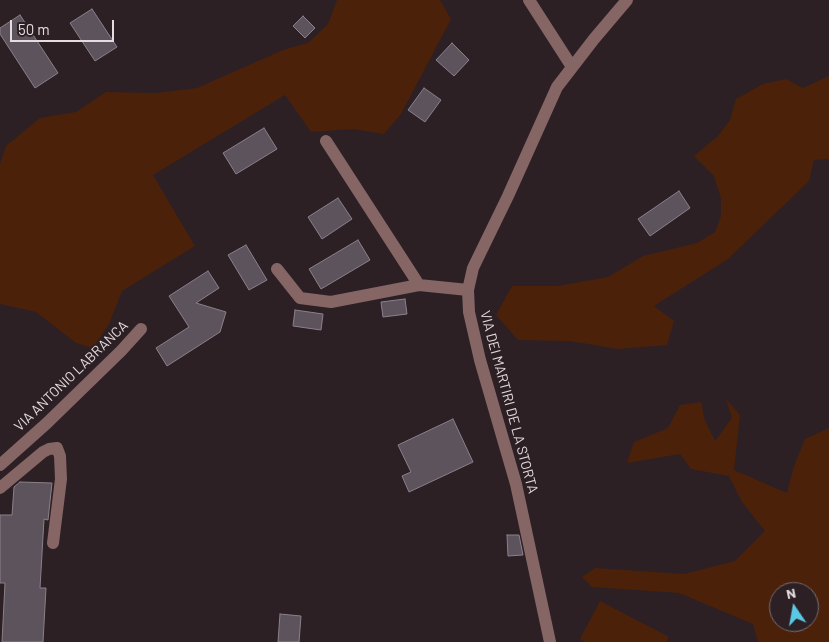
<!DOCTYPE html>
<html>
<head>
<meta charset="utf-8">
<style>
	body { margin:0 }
	#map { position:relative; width:829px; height:642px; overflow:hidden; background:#2c2025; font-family:Barlow,sans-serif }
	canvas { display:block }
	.north { position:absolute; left:769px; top:582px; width:50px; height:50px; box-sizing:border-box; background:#2c2025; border:1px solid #766b6f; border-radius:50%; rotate:348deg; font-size:14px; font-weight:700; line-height:20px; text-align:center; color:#e4dcdf }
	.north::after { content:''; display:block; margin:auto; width:18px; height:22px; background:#59c8e5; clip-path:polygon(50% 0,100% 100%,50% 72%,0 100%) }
	.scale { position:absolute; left:10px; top:20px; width:104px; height:22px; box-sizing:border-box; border:2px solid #e4dcdf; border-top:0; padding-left:6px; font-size:15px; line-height:18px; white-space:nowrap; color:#e4dcdf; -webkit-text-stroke:4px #2c2025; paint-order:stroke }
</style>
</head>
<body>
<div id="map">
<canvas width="829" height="642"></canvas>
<div class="north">N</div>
<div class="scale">50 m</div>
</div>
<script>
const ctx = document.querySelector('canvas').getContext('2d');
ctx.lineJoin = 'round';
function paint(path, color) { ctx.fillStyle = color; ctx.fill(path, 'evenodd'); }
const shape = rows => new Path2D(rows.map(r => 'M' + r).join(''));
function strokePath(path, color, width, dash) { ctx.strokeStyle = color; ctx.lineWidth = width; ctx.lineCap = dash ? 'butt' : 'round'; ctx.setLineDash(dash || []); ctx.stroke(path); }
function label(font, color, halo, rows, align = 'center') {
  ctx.font = font + ' Barlow,sans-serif'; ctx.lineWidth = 4; ctx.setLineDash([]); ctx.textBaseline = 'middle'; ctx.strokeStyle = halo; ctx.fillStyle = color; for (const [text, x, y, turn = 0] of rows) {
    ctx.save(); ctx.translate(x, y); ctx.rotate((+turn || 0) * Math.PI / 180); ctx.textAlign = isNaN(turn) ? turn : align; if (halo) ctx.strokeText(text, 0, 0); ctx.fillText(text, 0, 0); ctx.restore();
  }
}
paint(shape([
	[337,0,440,0,451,19,401,114,384,134,353,129,311,132,285,95,153,175,195,246,122,291,109,324,93,348,76,343,36,312,0,304,0,164,6,146,40,118,76,112,106,92,156,93,197,88,283,50,308,43,328,24],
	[829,76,829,159,814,160,809,181,728,259,654,306,674,321,667,345,618,349,570,341,518,340,496,315,512,286,558,286,608,277,643,256,697,243,715,232,721,216,721,198,714,176,694,156,718,136,730,120,736,99,763,84,786,79,803,88],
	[726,399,740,415,734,470,787,493,794,466,805,439,829,428,829,642,758,642,753,624,679,593,592,587,582,577,595,568,684,574,735,561,765,531,742,502,729,476,691,469,680,454,627,463,634,442,668,428,680,405,701,402,705,421,715,441,732,418],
	[779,592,809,592,809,622,779,622],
	[600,601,669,637,666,642,585,642,580,639]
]), '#4b210a');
const building = shape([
	[92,9,117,47,95,61,70,23,92,9],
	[20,15,58,73,35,88,0,34,0,28,20,15],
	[303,16,315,28,305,38,293,26,303,16],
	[452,43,469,60,454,76,436,60,452,43],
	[424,88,441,100,425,122,408,110,424,88],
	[264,128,277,149,236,174,223,153,264,128],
	[679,191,690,208,650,236,638,219,679,191],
	[338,198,352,219,322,239,308,217,338,198],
	[358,240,370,260,321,289,309,269,358,240],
	[246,245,267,280,249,290,228,255,246,245],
	[208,271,219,288,196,303,226,312,220,332,167,366,156,348,189,327,169,296,208,271],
	[405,299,407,314,383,317,381,302,405,299],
	[295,310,323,314,321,330,293,326,295,310],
	[453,419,473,462,409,492,402,476,411,472,398,445,453,419],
	[20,482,52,483,48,520,44,519,40,588,46,588,43,642,2,642,5,583,0,583,0,515,12,515,14,487,20,482],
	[507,535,519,535,523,555,508,556,507,535],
	[280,614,301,616,299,642,278,642,280,614]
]);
paint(building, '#5d535d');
strokePath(building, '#8b808b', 1);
strokePath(shape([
	[529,0,572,67],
	[326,141,419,285],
	[277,269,300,298,331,302,419,285,468,290],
	[0,465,47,423,121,351,141,329],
	[0,488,43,452,49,449,57,448,60,456,61,479,53,543],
	[550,642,516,484,480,360,469,312,468,290,473,268,508,196,557,87,594,39,627,0]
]), '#866565', 12);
label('14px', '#e4dcdf', '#2c2025', [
	["VIA ANTONIO LABRANCA",71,376,-44],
	["VIA DEI MARTIRI DE LA STORTA",509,402,75]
]);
</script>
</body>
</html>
